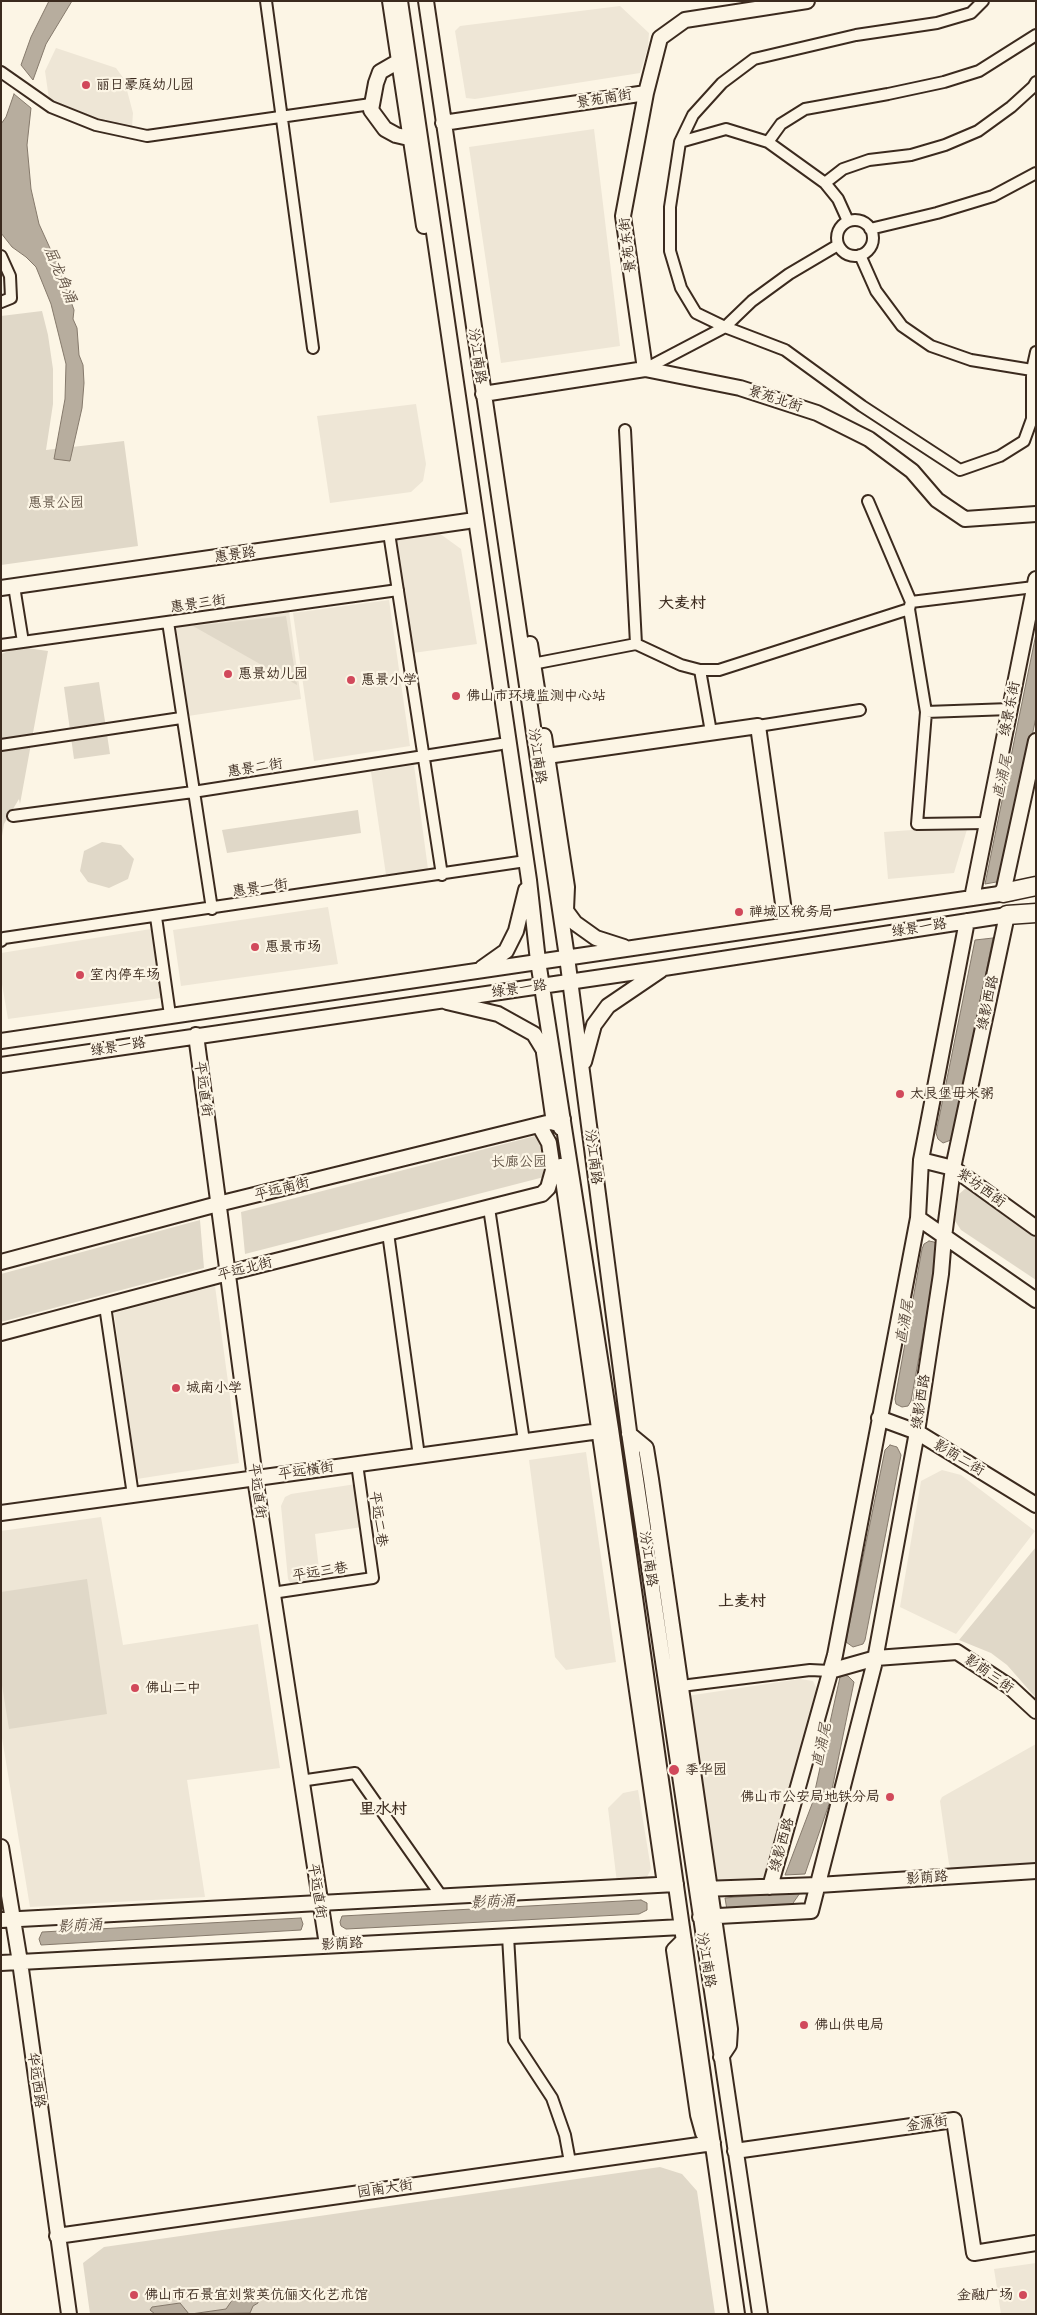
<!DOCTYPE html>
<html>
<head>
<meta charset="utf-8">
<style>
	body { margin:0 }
	#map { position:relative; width:1037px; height:2315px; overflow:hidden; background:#fcf5e5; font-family:"Playpen Sans",sans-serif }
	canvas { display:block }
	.frame { position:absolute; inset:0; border:2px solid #3b2a1e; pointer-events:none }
</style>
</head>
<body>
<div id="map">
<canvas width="1037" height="2315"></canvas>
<div class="frame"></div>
</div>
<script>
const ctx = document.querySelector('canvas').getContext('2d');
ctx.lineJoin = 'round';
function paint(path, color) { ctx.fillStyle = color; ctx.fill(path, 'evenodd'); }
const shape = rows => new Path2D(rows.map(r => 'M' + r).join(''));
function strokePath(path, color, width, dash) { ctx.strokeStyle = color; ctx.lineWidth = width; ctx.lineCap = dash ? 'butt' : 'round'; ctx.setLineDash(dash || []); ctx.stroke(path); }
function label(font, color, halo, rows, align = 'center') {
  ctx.font = font + ' "Playpen Sans","LXGW WenKai TC",sans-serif'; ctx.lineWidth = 4.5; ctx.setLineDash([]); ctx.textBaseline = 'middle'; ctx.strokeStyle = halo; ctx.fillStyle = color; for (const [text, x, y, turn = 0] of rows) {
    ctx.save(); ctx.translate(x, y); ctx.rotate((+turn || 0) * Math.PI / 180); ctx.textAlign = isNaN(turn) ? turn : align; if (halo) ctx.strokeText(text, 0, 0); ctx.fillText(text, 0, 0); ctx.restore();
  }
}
paint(shape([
	[620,6,649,33,648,47,640,73,475,99,466,98,455,31,460,26],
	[56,48,116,68,124,79,133,113,132,127,98,121,49,99,45,71],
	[594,129,620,346,501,363,469,147],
	[416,404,426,464,423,481,411,492,330,503,317,416],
	[439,533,461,549,477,644,413,653,395,539],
	[389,600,410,746,314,761,293,613],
	[289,611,301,699,188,716,176,625],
	[414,765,428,869,386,875,371,772],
	[968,826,954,873,888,879,884,832],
	[328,907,338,964,181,986,173,930],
	[151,929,161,998,8,1019,1,978,1,953],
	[215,1286,239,1463,137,1479,114,1313],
	[586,1452,616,1662,566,1670,555,1657,529,1460],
	[942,1470,961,1475,1035,1531,956,1634,900,1607,921,1481],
	[356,1484,362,1527,315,1534,320,1578,290,1583,288,1579,281,1506,285,1497,291,1494],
	[101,1517,123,1645,258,1624,280,1768,187,1780,205,1897,30,1907,1,1732,1,1531],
	[800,1679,813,1681,817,1689,764,1879,715,1881,687,1696],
	[1036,1744,1036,1864,952,1870,949,1864,940,1801,942,1797],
	[638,1790,651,1869,646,1879,642,1880,617,1883,608,1808,623,1793],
	[1036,2263,1036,2314,1001,2314,994,2269]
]), '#eee6d6');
paint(shape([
	[42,311,48,335,53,369,53,404,46,450,124,441,138,546,1,565,1,316],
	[286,616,297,685,193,626],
	[20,647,48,651,20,804,19,799,4,824,1,842,1,654],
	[99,682,110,754,74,759,64,687],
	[358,810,361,833,227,853,222,830],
	[102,842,121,845,134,859,128,879,109,888,88,882,80,871,84,851],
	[539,1135,544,1177,245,1254,241,1212],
	[966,1188,1036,1238,1036,1280,961,1230,955,1221,959,1194],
	[200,1220,204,1268,1,1322,1,1274],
	[1036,1547,1036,1698,1007,1665,991,1653,959,1640],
	[87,1579,107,1714,9,1729,1,1679,1,1592],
	[660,2167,682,2174,697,2191,715,2314,90,2314,83,2263,104,2247]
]), '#e0d8c8');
const water = shape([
	[49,1,72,1,46,44,33,80,21,65,31,37,49,1],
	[14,94,31,108,27,145,31,189,39,224,59,268,74,310,73,319,77,328,79,355,83,365,84,383,82,408,70,461,54,459,65,399,66,364,51,304,36,267,26,257,12,247,1,233,1,124,6,117,14,94],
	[1036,634,1036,717,1002,881,985,884,1036,634],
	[993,938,953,1136,951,1140,943,1143,938,1139,936,1133,975,940,993,938],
	[929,1241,934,1242,939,1246,911,1401,908,1406,902,1407,896,1404,895,1399,922,1249,924,1244,929,1241],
	[890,1445,897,1447,901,1455,865,1640,863,1644,853,1647,846,1642,847,1636,885,1450,890,1445],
	[844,1675,848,1676,854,1682,829,1804,805,1874,785,1875,812,1804,840,1677,844,1675],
	[783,1893,800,1893,791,1906,727,1910,725,1898,783,1893],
	[641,1900,647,1903,647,1910,639,1914,346,1929,341,1926,340,1922,342,1916,641,1900],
	[301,1918,303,1924,301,1930,41,1945,39,1939,42,1932,301,1918],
	[256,2291,258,2303,253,2306,250,2313,191,2314,226,2309,237,2293,256,2291],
	[180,2303,189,2314,155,2314,150,2310,152,2307,180,2303]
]);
paint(water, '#b7ad9e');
strokePath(water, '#85796b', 1);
const street = shape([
	[266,1,313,348],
	[983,1,971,13,937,23,856,35,754,59,722,83,693,115,680,142,670,207,670,251,681,288,696,313,725,327,785,350,862,406,960,470,1000,456,1024,441,1032,419,1032,370,1036,352],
	[1,72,51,107,96,125,147,136,371,104],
	[680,142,726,129,768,142,825,183,838,199,848,221],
	[768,142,781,124,805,109,888,94,944,82,979,71,1036,35],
	[825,183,843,169,869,160,911,155,945,145,978,131,1011,107,1033,87,1036,82],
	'837 238a18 18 0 1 1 36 0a18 18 0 1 1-36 0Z',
	[870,229,937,213,993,196,1036,173],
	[860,255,876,291,902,326,931,346,971,360,1032,370],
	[1,256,10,276,11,298,1,302],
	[645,369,725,327,752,301,789,274,838,245],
	[625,430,636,644],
	[868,501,911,602,909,609,926,712,917,824,987,823],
	[389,533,442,875],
	[14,586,23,642],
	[911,602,1034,587],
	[168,622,212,909],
	[1,645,398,590],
	[527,665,636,644,681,665,700,670,719,670,909,609],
	[700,670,711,732],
	[926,712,1010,709],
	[758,726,860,710],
	[1,745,181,718],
	[13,816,193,792,501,744],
	[156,917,170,1015],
	[1,941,4,938,519,862],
	[489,1208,524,1441],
	[388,1233,419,1456],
	[105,1306,133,1495],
	[272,1593,373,1578,357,1464],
	[681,1686,810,1670,830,1671],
	[300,1781,355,1773,442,1897],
	[508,1936,514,2040,552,2098,565,2135,570,2162]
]);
const secondary = shape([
	[390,1,399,61,380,72,376,83,371,110,385,129,396,135,417,140],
	[400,1,529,880,538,961,611,1429,737,2314],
	[426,1,567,957,630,1439,760,2314],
	[408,58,399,61,424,226],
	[443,123,646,93,660,38,685,20,807,1],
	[645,369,623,216,646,93],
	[483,394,645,369,740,388,817,413,869,439,912,471,937,500,965,519,1036,514],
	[1,588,468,521],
	[530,644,538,695],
	[544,736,567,887,566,910],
	[547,756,758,726,786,925],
	[1003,893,1036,741],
	[972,898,1036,579],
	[561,904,575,923,596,938,624,947],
	[482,968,506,951,516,931,526,890],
	[447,1002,498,1014,534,1034,551,1062],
	[196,1035,255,1478,327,1945],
	[1,1041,1013,892],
	[544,1053,554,1123],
	[584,1062,594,1025,608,1006,661,970],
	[1,1065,664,968,1014,914],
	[921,1160,953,1168,1036,1228],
	[561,1166,664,1877,676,1884],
	[918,1218,1036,1300],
	[1,1262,218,1204,563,1119,561,1128],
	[1,1333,228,1273,542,1194,548,1188,553,1170,549,1143,539,1125],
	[879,1418,917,1432,1036,1505],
	[629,1434,646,1448,651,1479,730,2029,729,2045,721,2057],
	[1,1513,607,1430],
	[830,1671,876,1658,957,1652,1010,1687,1036,1711],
	[1,1847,20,1962,69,2314],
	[770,1887,835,1655,918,1218,921,1160,967,921],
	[702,1889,818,1885,1036,1871],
	[700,1917,811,1911,874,1665,917,1432,941,1274,944,1237,953,1168,1007,915],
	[1,1920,676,1884],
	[684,1940,674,1950,698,2115,703,2133,711,2141],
	[1,1963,682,1927],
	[735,2151,954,2120,974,2253,1036,2243],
	[57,2236,713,2143]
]);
const highway = shape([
	[1003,893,1036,886],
	[1007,915,1036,913]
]);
strokePath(street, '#3b2a1e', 14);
strokePath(secondary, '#3b2a1e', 18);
strokePath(highway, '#3b2a1e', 21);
strokePath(street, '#fcf5e5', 10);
strokePath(secondary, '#fcf5e5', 14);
strokePath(highway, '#fcf5e5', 18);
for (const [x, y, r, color] of [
	[86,85,5,"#d1495b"],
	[228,674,5,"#d1495b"],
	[351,680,5,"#d1495b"],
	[456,696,5,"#d1495b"],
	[739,912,5,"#d1495b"],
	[255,947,5,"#d1495b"],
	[80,975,5,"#d1495b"],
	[900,1094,5,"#d1495b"],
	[176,1388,5,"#d1495b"],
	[135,1688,5,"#d1495b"],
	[674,1770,6,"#d1495b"],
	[890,1797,5,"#d1495b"],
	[804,2025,5,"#d1495b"],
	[134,2295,5,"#d1495b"],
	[1023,2295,5,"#d1495b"]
]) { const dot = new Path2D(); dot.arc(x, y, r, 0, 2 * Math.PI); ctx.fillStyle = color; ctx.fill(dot); strokePath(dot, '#fcf5e5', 2); }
label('14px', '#3b2a1e', '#fcf5e5', [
	["丽日豪庭幼儿园",96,85],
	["惠景幼儿园",238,674],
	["惠景小学",361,680],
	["佛山市环境监测中心站",466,696],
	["禅城区税务局",749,912],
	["惠景市场",265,947],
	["室内停车场",90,975],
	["太艮堡毋米粥",910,1094],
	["城南小学",186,1388],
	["佛山二中",145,1688],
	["季华园",685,1770],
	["佛山市公安局地铁分局",880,1797,"right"],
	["佛山供电局",814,2025],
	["佛山市石景宜刘紫英伉俪文化艺术馆",144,2295],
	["金融广场",1013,2295,"right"]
], 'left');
label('14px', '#3b2a1e', '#fcf5e5', [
	["景苑南街",604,99,-9],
	["景苑东街",628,245,-97],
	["汾江南路",477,356,82],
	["景苑北街",775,399,18],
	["惠景路",235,555,-8],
	["惠景三街",198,604,-8],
	["绿景东街",1010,709,-79],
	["汾江南路",537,756,82],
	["惠景二街",255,768,-9],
	["惠景一街",260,888,-8],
	["绿景一路",919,928,-9],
	["绿景一路",519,989,-8],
	["绿影西路",988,1003,-78],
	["绿景一路",118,1047,-9],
	["平远直街",203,1089,82],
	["汾江南路",593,1157,83],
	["紫坊西街",981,1188,36],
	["平远南街",282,1189,-14],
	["平远北街",245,1269,-14],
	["绿影西路",921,1402,-81],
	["影荫二街",959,1458,31],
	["平远横街",306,1471,-8],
	["平远直街",257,1491,82],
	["平远二巷",378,1519,82],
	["汾江南路",648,1559,82],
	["平远三巷",320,1572,-9],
	["影荫三街",989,1674,35],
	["绿影西路",782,1845,-74],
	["影荫路",927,1878,-4],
	["平远直街",317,1891,81],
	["影荫路",342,1944,-3],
	["汾江南路",706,1960,81],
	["华远西路",36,2080,82],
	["金源街",927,2124,-8],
	["园南大街",385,2189,-8]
]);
label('14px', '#645648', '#fcf5e5', [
	["惠景公园",56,503],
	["长廊公园",519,1162]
]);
label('italic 15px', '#605144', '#fcf5e5', [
	["屈龙角涌",60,275,67],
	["直涌尾",1003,777,-78],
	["直涌尾",905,1322,-80],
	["直涌尾",822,1745,-78],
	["影荫涌",493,1902,-3],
	["影荫涌",80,1926,-3]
]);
label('bold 16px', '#3b2a1e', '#fcf5e5', [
	["大麦村",682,604],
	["上麦村",742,1602],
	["里水村",383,1810]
]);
</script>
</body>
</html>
